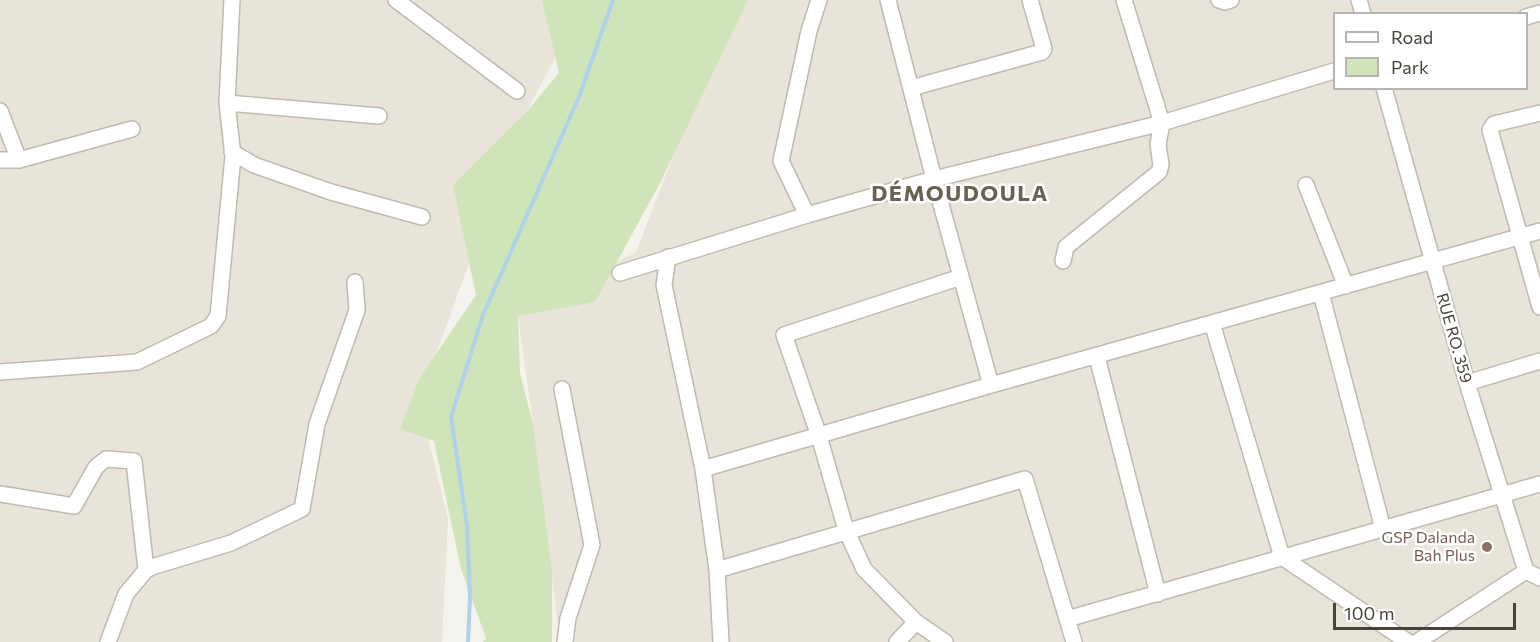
<!DOCTYPE html>
<html>
<head>
<meta charset="utf-8">
<style>
	body { margin:0 }
	#map { position:relative; width:1540px; height:642px; overflow:hidden; background:#f4f2ec; font-family:Commissioner,sans-serif }
	canvas { display:block }
	.legend { position:absolute; left:1333px; top:12px; width:195px; height:78px; box-sizing:border-box; background:#fff; border:2px solid #b6b4b0; margin:0; padding:8px 10px; list-style:none; font-size:18px; color:#48433a }
	.legend li { display:flex; align-items:center; gap:12px; height:30px }
	.legend b { width:30px; border:2px solid #b6b4b0 }
	.scale { position:absolute; left:1333px; top:603px; width:183px; height:27px; box-sizing:border-box; border:3px solid #48433a; border-top:0; padding-left:8px; font-size:18px; line-height:21px; white-space:nowrap; color:#48433a; -webkit-text-stroke:4px #fff; paint-order:stroke }
</style>
</head>
<body>
<div id="map">
<canvas width="1540" height="642"></canvas>
<ul class="legend">
<li><b style="height:8px;background:#fff"></b>Road</li>
<li><b style="height:16px;background:#d0e4b9"></b>Park</li>
</ul>
<div class="scale">100 m</div>
</div>
<script>
const ctx = document.querySelector('canvas').getContext('2d');
ctx.lineJoin = 'round';
function paint(path, color) { ctx.fillStyle = color; ctx.fill(path, 'evenodd'); }
const shape = rows => new Path2D(rows.map(r => 'M' + r).join(''));
function strokePath(path, color, width, dash) { ctx.strokeStyle = color; ctx.lineWidth = width; ctx.lineCap = dash ? 'butt' : 'round'; ctx.setLineDash(dash || []); ctx.stroke(path); }
function label(font, color, halo, rows, align = 'center') {
  ctx.font = font + ' Commissioner,sans-serif'; ctx.lineWidth = 5; ctx.setLineDash([]); ctx.textBaseline = 'middle'; ctx.strokeStyle = halo; ctx.fillStyle = color; for (const [text, x, y, turn = 0] of rows) {
    ctx.save(); ctx.translate(x, y); ctx.rotate((+turn || 0) * Math.PI / 180); ctx.textAlign = isNaN(turn) ? turn : align; if (halo) ctx.strokeText(text, 0, 0); ctx.fillText(text, 0, 0); ctx.restore();
  }
}
paint(shape([
	[0,0,586,0,527,111,524,112,419,401,448,519,442,642,0,642],
	[745,0,1540,0,1540,642,558,642,558,626,532,417,518,316,636,252,701,84],
	[1334,14,1526,14,1526,88,1334,88]
]), '#e8e4da');
paint(shape([
	[542,0,748,0,660,183,595,302,518,316,520,373,533,424,552,572,552,642,483,642,486,638,461,569,434,441,400,429,419,379,476,295,453,185,527,111,559,73]
]), '#d0e4b9');
strokePath(shape([
	[468,642,470,598,467,525,451,417,483,315,579,97,613,0]
]), '#afd1eb', 4);
const street = shape([
	[396,0,517,91],
	[888,0,934,179,991,385],
	[1219,0,1225,2,1231,0],
	[1359,0,1363,14],
	[1526,17,1540,13],
	[911,88,1042,52,1044,49,1030,0],
	[1384,88,1467,383,1526,571,1540,578],
	[227,103,379,116],
	[0,111,19,160],
	[1540,113,1494,124,1490,130,1540,307],
	[232,152,254,165,331,192,422,217],
	[0,160,19,160,132,129],
	[1306,185,1346,286],
	[807,215,781,161,809,31,819,0],
	[668,257,664,285,703,469,717,570,721,642],
	[1063,261,1066,247,1159,172,1161,165,1158,144,1162,123,1124,0],
	[620,273,807,215,934,179,1162,123,1334,71],
	[1321,293,1383,529],
	[1212,323,1282,557,1408,642],
	[1097,357,1158,594],
	[0,372,137,362,211,326,218,316,233,156,227,103,232,0],
	[1467,383,1540,361],
	[562,389,592,545,568,618,565,642],
	[703,469,991,385,1540,231],
	[0,494,74,506,96,467,106,459,134,461,146,570],
	[717,570,1025,479,1074,642],
	[1067,619,1540,484],
	[108,642,126,594,146,570,155,566,231,543,302,509,317,424,357,310,355,282],
	[897,642,916,622],
	[945,642,916,622,864,569,846,530,819,436,784,335,961,277],
	[1417,642,1526,571]
]);
strokePath(street, '#bfbaaf', 18);
strokePath(street, '#fff', 15);
for (const [x, y, r, color] of [
	[1487,547,6,"#8d6e63"]
]) { const dot = new Path2D(); dot.arc(x, y, r, 0, 2 * Math.PI); ctx.fillStyle = color; ctx.fill(dot); strokePath(dot, '#fff', 2); }
label('16px', '#48433a', '#fff', [
	["RUE RO. 359",1454,338,74]
]);
label('16px', '#785e54', '#fff', [
	["GSP Dalanda",1475,538],
	["Bah Plus",1475,556]
], 'right');
ctx.letterSpacing = '1.5px';
label('bold 22px', '#6a6152', '#fff', [
	["DÉMOUDOULA",960,194]
]);
ctx.letterSpacing = '0px';
</script>
</body>
</html>
